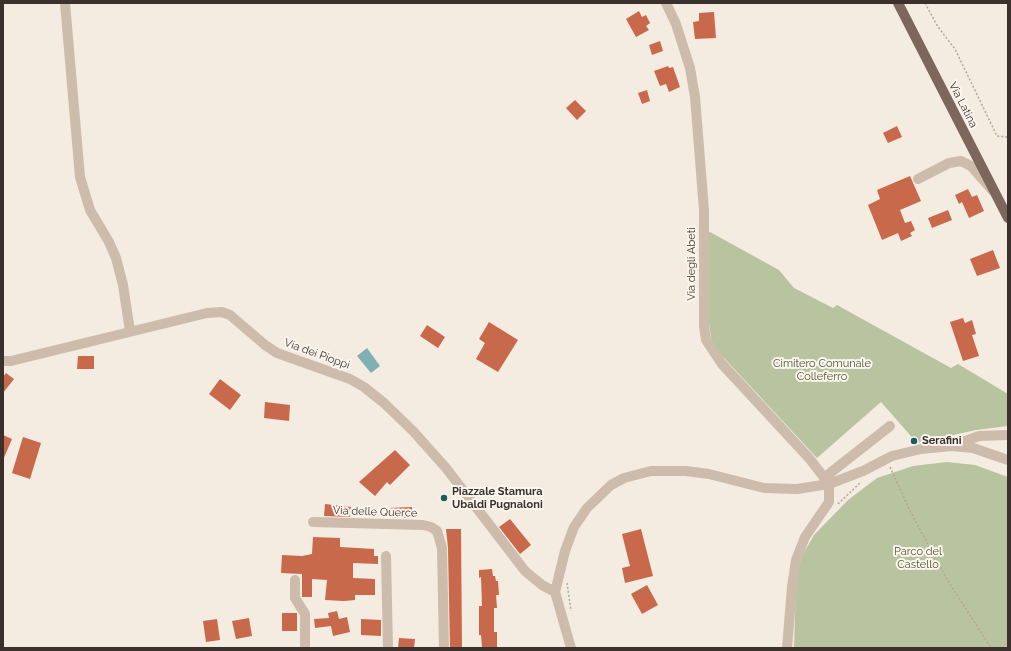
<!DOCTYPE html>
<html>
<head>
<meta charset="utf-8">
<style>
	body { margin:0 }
	#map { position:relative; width:1011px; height:651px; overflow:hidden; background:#f4ebe1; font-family:Raleway,sans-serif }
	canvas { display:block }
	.frame { position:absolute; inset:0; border:4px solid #3b302b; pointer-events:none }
</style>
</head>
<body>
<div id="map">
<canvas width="1011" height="651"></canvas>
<div class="frame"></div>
</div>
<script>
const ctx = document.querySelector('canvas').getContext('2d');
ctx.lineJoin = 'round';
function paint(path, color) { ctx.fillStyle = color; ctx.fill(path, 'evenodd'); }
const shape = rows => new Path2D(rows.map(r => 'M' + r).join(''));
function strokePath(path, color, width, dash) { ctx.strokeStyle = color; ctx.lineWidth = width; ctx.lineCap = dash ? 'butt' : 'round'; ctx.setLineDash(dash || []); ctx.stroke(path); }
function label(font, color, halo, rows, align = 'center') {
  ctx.font = font + ' Raleway,sans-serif'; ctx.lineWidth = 4; ctx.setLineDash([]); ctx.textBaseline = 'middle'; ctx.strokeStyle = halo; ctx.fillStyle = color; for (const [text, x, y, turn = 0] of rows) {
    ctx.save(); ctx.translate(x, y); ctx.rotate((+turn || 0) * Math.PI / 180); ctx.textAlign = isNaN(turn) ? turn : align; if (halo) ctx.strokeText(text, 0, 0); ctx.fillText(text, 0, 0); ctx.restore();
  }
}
paint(shape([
	[710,232,779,270,794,288,833,308,837,305,951,368,958,364,1008,394,1008,426,976,430,917,443,881,402,817,458,712,345,708,316,707,234],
	[947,462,975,465,1008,477,1008,648,794,648,796,580,802,556,814,535,848,500,877,478,913,466]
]), '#b8c4a0');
paint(shape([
	[367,348,380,366,371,373,357,356]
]), '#7fb0b2');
paint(shape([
	[639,11,642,17,646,15,650,23,646,26,649,30,636,37,626,19],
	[714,12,716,38,695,39,693,22,699,21,699,13],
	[660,41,663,51,652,55,649,45],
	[668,66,669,68,673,67,680,87,669,92,666,84,660,86,654,71],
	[647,90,650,101,642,104,638,93],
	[575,100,586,111,577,120,566,108],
	[897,126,902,137,888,143,883,133],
	[910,176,921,201,900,210,905,223,911,221,915,230,910,233,912,236,901,241,898,233,882,240,868,205,880,199,877,190],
	[968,189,972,197,977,195,984,211,969,218,962,202,959,204,955,195],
	[948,210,952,220,932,228,928,218],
	[993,250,1000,268,977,276,970,259],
	[963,318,965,323,972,320,976,334,972,335,979,356,963,361,950,322],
	[489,322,518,340,498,372,476,359,485,343,479,339],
	[427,325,445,337,438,348,420,336],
	[78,356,94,356,94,369,77,369],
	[6,373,14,379,3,393,3,377],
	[220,379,241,395,230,410,209,394],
	[265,402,290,405,289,421,264,418],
	[3,435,12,439,3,460],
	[23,437,41,443,30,479,12,473],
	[395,450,410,465,390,485,387,482,375,496,359,482],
	[325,504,351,507,350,517,324,516],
	[412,507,412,518,390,518,389,508],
	[510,519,531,545,520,554,499,527],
	[446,529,461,529,462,648,450,648,448,548],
	[641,529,653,576,625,583,622,568,630,566,622,534],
	[313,537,340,538,340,547,374,549,374,556,378,556,378,564,353,563,353,578,375,579,375,595,355,595,355,600,344,601,325,600,327,580,312,579,312,597,302,597,302,574,281,573,282,555,302,556,312,554],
	[492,569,493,576,495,576,496,581,498,581,499,595,496,595,497,608,494,608,494,632,497,632,497,648,484,648,482,647,481,635,479,635,479,606,482,606,481,577,479,578,479,570],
	[647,585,658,605,642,614,631,594],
	[337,611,339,619,347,617,350,632,333,636,331,626,315,628,314,619,329,618,328,613],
	[282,613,297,613,297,631,282,631],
	[249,618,252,636,236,639,232,621],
	[217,619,220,640,206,642,203,621],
	[361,619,381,620,381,636,361,635],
	[399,638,415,639,414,648,398,648]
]), '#c8694b');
strokePath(shape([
	[925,3,938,27,955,49,997,136,1008,137],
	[890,467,910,511,948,581,991,648],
	[838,504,861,482],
	[567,583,571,611]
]), '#b9a596', 1.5, [2, 2]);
strokePath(shape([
	[65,3,80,177,90,210,109,242,116,258,123,285,130,331],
	[666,3,676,24,690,68,695,97,704,210,704,326,706,340,722,364,809,458,829,484,829,502,805,537,796,560,792,587,787,648],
	[918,179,949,163,961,161,971,166,992,190],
	[3,361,11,361,207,313,222,312,230,315,265,345,277,353,350,379,364,387,384,403,413,431,446,468,525,571,542,585,555,592],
	[952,446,979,436,1008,435],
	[825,477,890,426],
	[313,522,423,525,431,527,437,531,442,548,444,648],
	[386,556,388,648],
	[295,580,295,598,305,614,305,648],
	[571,648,555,592,565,551,574,527,587,508,611,485,624,478,651,471,686,471,709,474,764,488,797,489,829,484,863,471,892,456,921,449,951,446,973,448,1008,460]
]), '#cdbbac', 10);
strokePath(shape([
	[898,3,1008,218]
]), '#7d675c', 10);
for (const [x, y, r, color] of [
	[914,441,4,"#1f5a5e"],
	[444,498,4,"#1f5a5e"]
]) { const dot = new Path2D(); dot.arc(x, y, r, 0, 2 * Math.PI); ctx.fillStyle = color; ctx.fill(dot); strokePath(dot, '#fbf5ee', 1.5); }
label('11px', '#3b302b', '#fbf5ee', [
	["Via Latina",963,105,63],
	["Via degli Abeti",692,264,-90],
	["Via dei Pioppi",317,354,20],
	["Via delle Querce",375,512,2]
]);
label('11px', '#4a5a2e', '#fbf5ee', [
	["Cimitero Comunale",822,364],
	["Colleferro",822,377],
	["Parco del",918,552],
	["Castello",918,565]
]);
label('bold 11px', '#3b302b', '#fbf5ee', [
	["Serafini",922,441],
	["Piazzale Stamura",452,492],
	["Ubaldi Pugnaloni",452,505]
], 'left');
</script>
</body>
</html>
